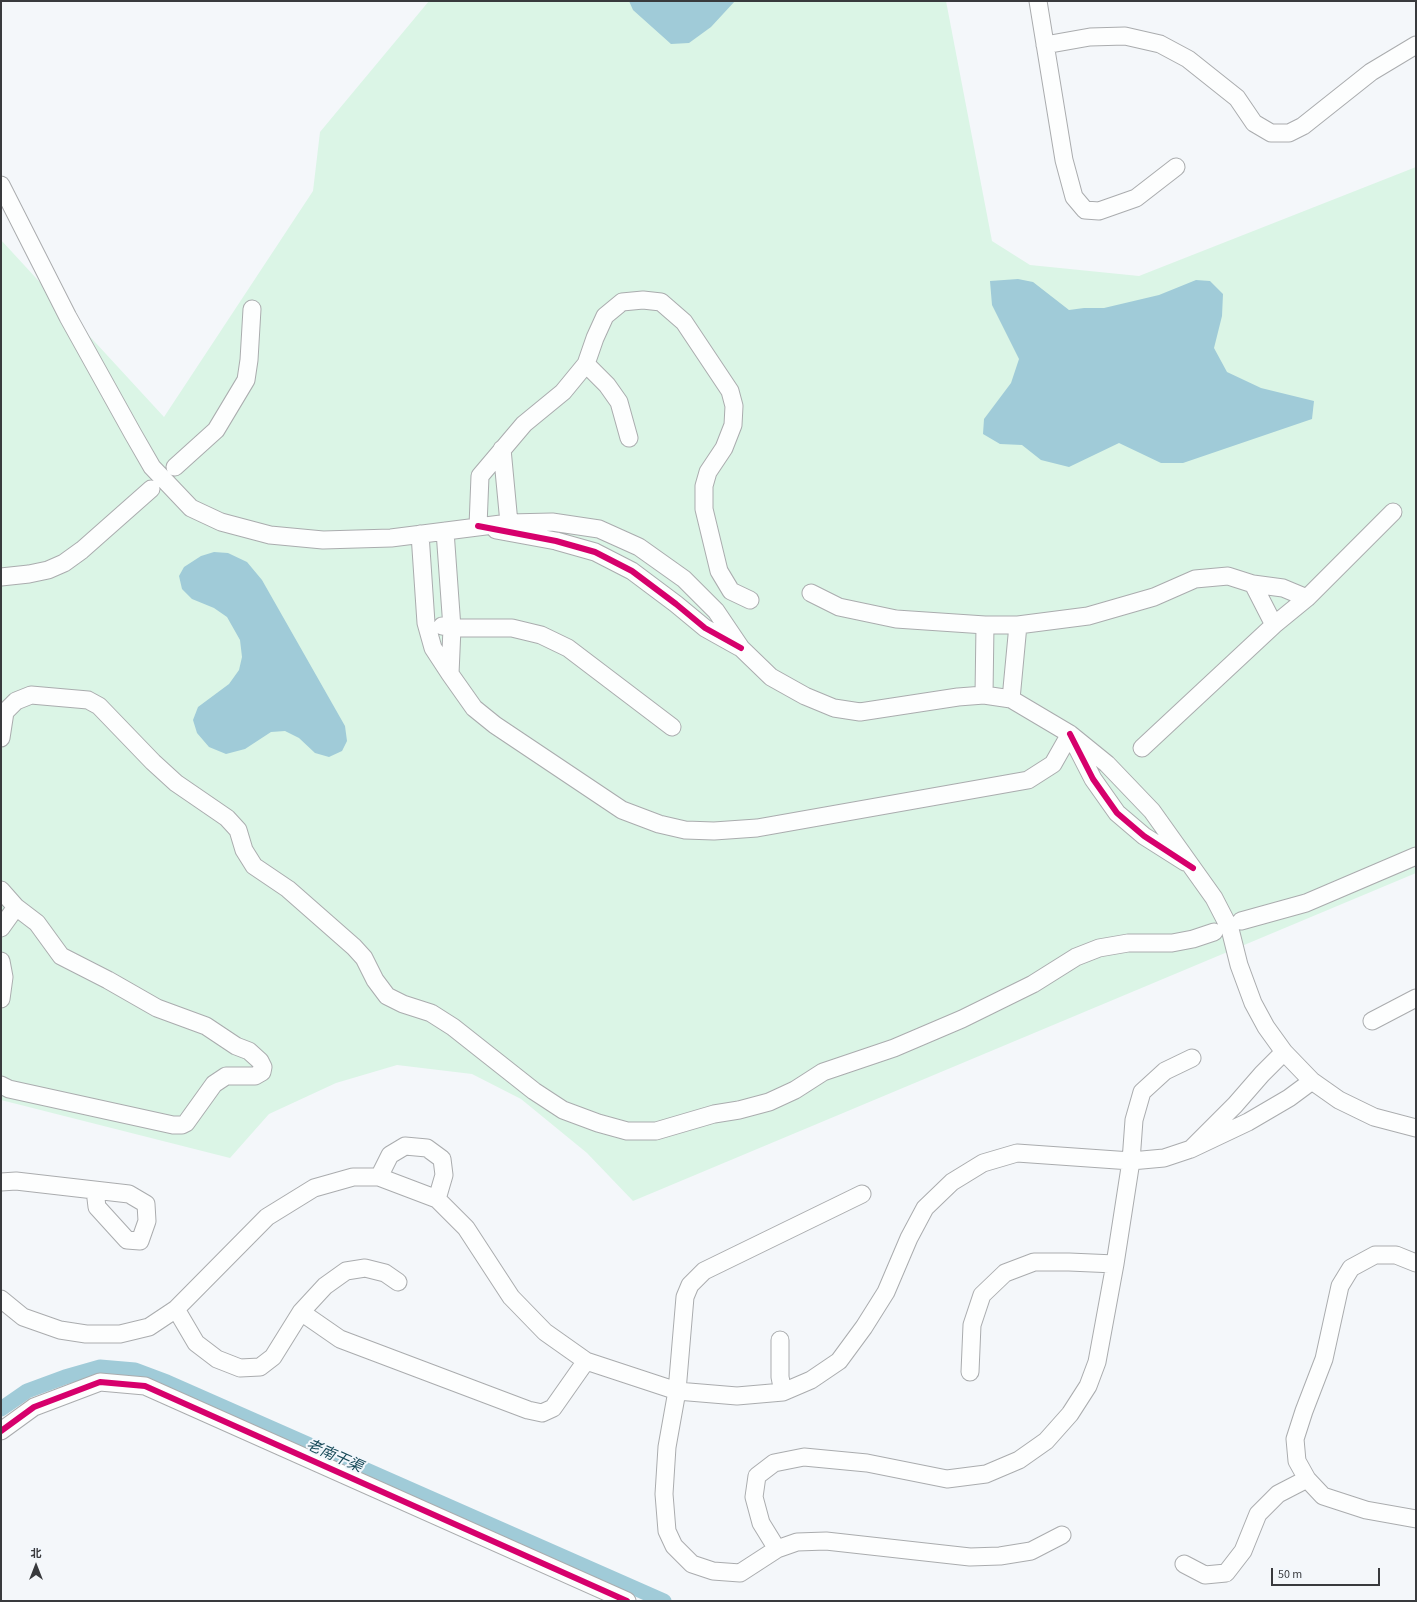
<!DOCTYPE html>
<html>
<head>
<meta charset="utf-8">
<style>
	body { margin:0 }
	#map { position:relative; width:1417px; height:1602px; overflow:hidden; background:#f4f7fa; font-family:"Source Sans 3","Noto Sans SC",sans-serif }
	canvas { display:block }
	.frame { position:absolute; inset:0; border:2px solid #393a3d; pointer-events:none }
	.north { position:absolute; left:16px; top:1546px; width:40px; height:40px; -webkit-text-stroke:3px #f2f7fc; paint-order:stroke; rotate:0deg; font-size:11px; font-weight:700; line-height:16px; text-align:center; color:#393a3d }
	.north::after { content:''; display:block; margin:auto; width:14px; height:18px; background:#393a3d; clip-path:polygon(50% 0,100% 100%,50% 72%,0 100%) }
	.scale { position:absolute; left:1271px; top:1568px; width:109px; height:18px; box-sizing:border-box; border:2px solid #393a3d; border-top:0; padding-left:5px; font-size:12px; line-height:14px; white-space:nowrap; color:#393a3d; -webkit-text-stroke:3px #f2f7fc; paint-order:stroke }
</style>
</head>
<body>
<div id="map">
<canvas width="1417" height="1602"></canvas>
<div class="frame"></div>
<div class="north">北</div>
<div class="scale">50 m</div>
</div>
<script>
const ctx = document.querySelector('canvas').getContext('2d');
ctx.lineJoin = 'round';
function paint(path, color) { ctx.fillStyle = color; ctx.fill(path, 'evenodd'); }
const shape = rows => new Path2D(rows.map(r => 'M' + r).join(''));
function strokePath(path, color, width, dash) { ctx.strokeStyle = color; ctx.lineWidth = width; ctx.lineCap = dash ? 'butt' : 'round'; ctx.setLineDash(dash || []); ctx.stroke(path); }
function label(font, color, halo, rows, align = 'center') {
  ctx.font = font + ' "Source Sans 3","Noto Sans SC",sans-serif'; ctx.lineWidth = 4; ctx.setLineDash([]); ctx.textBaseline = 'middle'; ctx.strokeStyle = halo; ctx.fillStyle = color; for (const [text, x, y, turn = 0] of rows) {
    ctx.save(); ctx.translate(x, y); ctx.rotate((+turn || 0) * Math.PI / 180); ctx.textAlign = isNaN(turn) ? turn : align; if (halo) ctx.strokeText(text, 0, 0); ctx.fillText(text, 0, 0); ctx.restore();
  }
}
paint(shape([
	[429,1,946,1,992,241,1030,265,1139,276,1416,167,1416,873,633,1201,587,1153,521,1099,472,1074,397,1065,336,1083,269,1114,230,1158,1,1100,1,240,164,417,313,191,320,132]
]), '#dbf5e6');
paint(shape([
	[629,1,735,1,711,27,689,43,671,44,633,10],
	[1018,279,1033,282,1069,310,1084,308,1104,308,1159,295,1196,280,1210,281,1223,294,1222,316,1214,348,1227,372,1261,388,1314,401,1312,419,1183,463,1161,463,1119,443,1069,467,1041,460,1022,445,1000,444,983,434,984,419,1011,383,1019,359,992,305,990,281],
	[214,552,228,553,247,562,262,580,345,726,347,741,342,751,329,757,315,753,299,738,285,731,271,732,245,749,226,754,209,747,197,733,193,720,198,707,229,684,239,670,242,657,240,640,227,617,214,608,192,599,182,589,179,576,184,567,201,556]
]), '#a0cbd8');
strokePath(shape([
	[1,1409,27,1391,65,1377,100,1367,135,1370,167,1382,664,1601]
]), '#a0cbd8', 15);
const minor = shape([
	[1038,1,1064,160,1074,197,1085,210,1099,211,1136,198,1176,167],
	[1045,45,1090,37,1125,36,1160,44,1188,59,1237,98,1254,123,1271,133,1289,133,1303,126,1371,72,1416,45],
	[1,185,68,317,133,434,152,467,191,508,221,522,270,535,323,540,391,538,509,523,552,522,599,529,639,547,684,579,716,611,741,648,771,677,805,696,834,708,860,712,958,697,984,695,1011,699,1070,734,1107,764,1152,811,1214,898,1230,929,1239,965,1253,1003,1266,1027,1284,1052,1312,1081,1339,1100,1374,1117,1416,1128],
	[586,364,607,385,619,402,629,438],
	[502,449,509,523],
	[175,467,216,430,246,380,249,360,252,309],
	[478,526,480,476,524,424,563,392,586,364,595,338,605,316,622,302,643,300,661,302,684,322,730,391,734,406,733,425,724,448,708,472,704,486,704,509,719,571,731,591,750,600],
	[496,530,556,541,595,552,632,571,676,604,705,628,739,647],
	[420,534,426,623,433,648,450,674,452,628,445,531],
	[1,577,29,574,48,570,64,563,82,550,151,489],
	[811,593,839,607,896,619,985,625,1018,625,1088,616,1154,597,1195,579,1228,576,1253,584],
	[1274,625,1253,584,1283,588,1307,598],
	[442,626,452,628,512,628,541,635,568,648,672,727],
	[450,674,474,708,495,725,622,810,659,824,685,830,714,831,757,828,1028,780,1053,764,1070,734],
	[984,695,985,625],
	[1011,699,1018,625],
	[1,738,5,712,16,701,31,695,88,700,99,706,153,762,176,783,227,818,238,830,244,850,254,866,288,889,354,947,364,958,375,980,387,996,403,1004,431,1013,453,1027,534,1091,563,1110,598,1123,627,1131,656,1131,714,1114,739,1110,769,1102,795,1090,823,1072,894,1048,962,1019,1033,984,1076,957,1099,948,1128,943,1172,943,1193,939,1214,932],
	[1073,740,1093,779,1117,813,1144,836,1185,862],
	[1142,748,1274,625,1307,598,1393,512],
	[1,890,16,907,37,923,61,956,108,980,157,1008,206,1026,236,1046,249,1051,260,1061,263,1067,262,1072,255,1076,226,1076,214,1084,186,1123,182,1125,173,1125,9,1089,1,1085],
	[1241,921,1306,903,1416,856],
	[1,928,16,907],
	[1,961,4,977,1,999],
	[1372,1021,1416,998],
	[1284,1052,1262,1074,1235,1105,1191,1149,1248,1122,1289,1098,1312,1081],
	[379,1177,390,1155,405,1146,427,1148,442,1159,444,1175,437,1199],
	[1,1182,16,1181,129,1194,146,1204,147,1221,140,1241,127,1240,97,1207,95,1190],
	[862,1194,704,1271,690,1285,685,1297,677,1391,667,1447,664,1494,667,1531,674,1546,692,1564,713,1571,740,1573,777,1549,797,1542,826,1541,970,1557,1000,1556,1031,1551,1062,1535],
	[1416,1263,1396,1255,1375,1255,1351,1268,1340,1286,1324,1359,1304,1411,1295,1439,1297,1461,1307,1479,1323,1496,1366,1510,1416,1519],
	[1,1299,23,1317,60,1330,86,1334,120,1334,149,1327,176,1309,267,1217,314,1188,353,1177,379,1177,437,1199,466,1228,511,1297,545,1332,586,1361,677,1391,737,1396,783,1392,811,1380,839,1361,864,1327,886,1292,909,1238,925,1208,952,1182,983,1163,1017,1153,1131,1161,1164,1158,1191,1149],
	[176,1309,196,1343,217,1359,240,1368,260,1367,273,1357,301,1312,325,1286,346,1271,365,1268,385,1273,398,1282],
	[301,1312,340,1339,528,1410,542,1413,553,1408,586,1361],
	[780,1340,780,1377,783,1392],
	[970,1372,972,1325,982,1295,1005,1273,1034,1262,1069,1262,1115,1264],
	[1,1431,34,1407,100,1382,145,1386,627,1601],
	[777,1549,761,1523,754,1497,757,1476,774,1463,804,1457,867,1463,947,1479,986,1474,1019,1460,1046,1441,1070,1414,1088,1386,1097,1362,1115,1264,1131,1161,1134,1120,1142,1092,1165,1071,1192,1058],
	[1184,1564,1205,1575,1226,1573,1243,1551,1258,1514,1278,1494,1307,1479]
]);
strokePath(minor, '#aaacae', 19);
strokePath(minor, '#fdfefe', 17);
strokePath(shape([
	[478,526,556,541,595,552,632,571,676,604,705,628,741,648],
	[1070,734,1093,779,1117,813,1144,836,1193,868],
	[1,1431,34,1407,100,1382,145,1386,627,1601]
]), '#d6006c', 6);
label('italic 15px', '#1a4c5a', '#f2f7fc', [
	["老南干渠",334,1457,24]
]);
</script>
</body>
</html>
